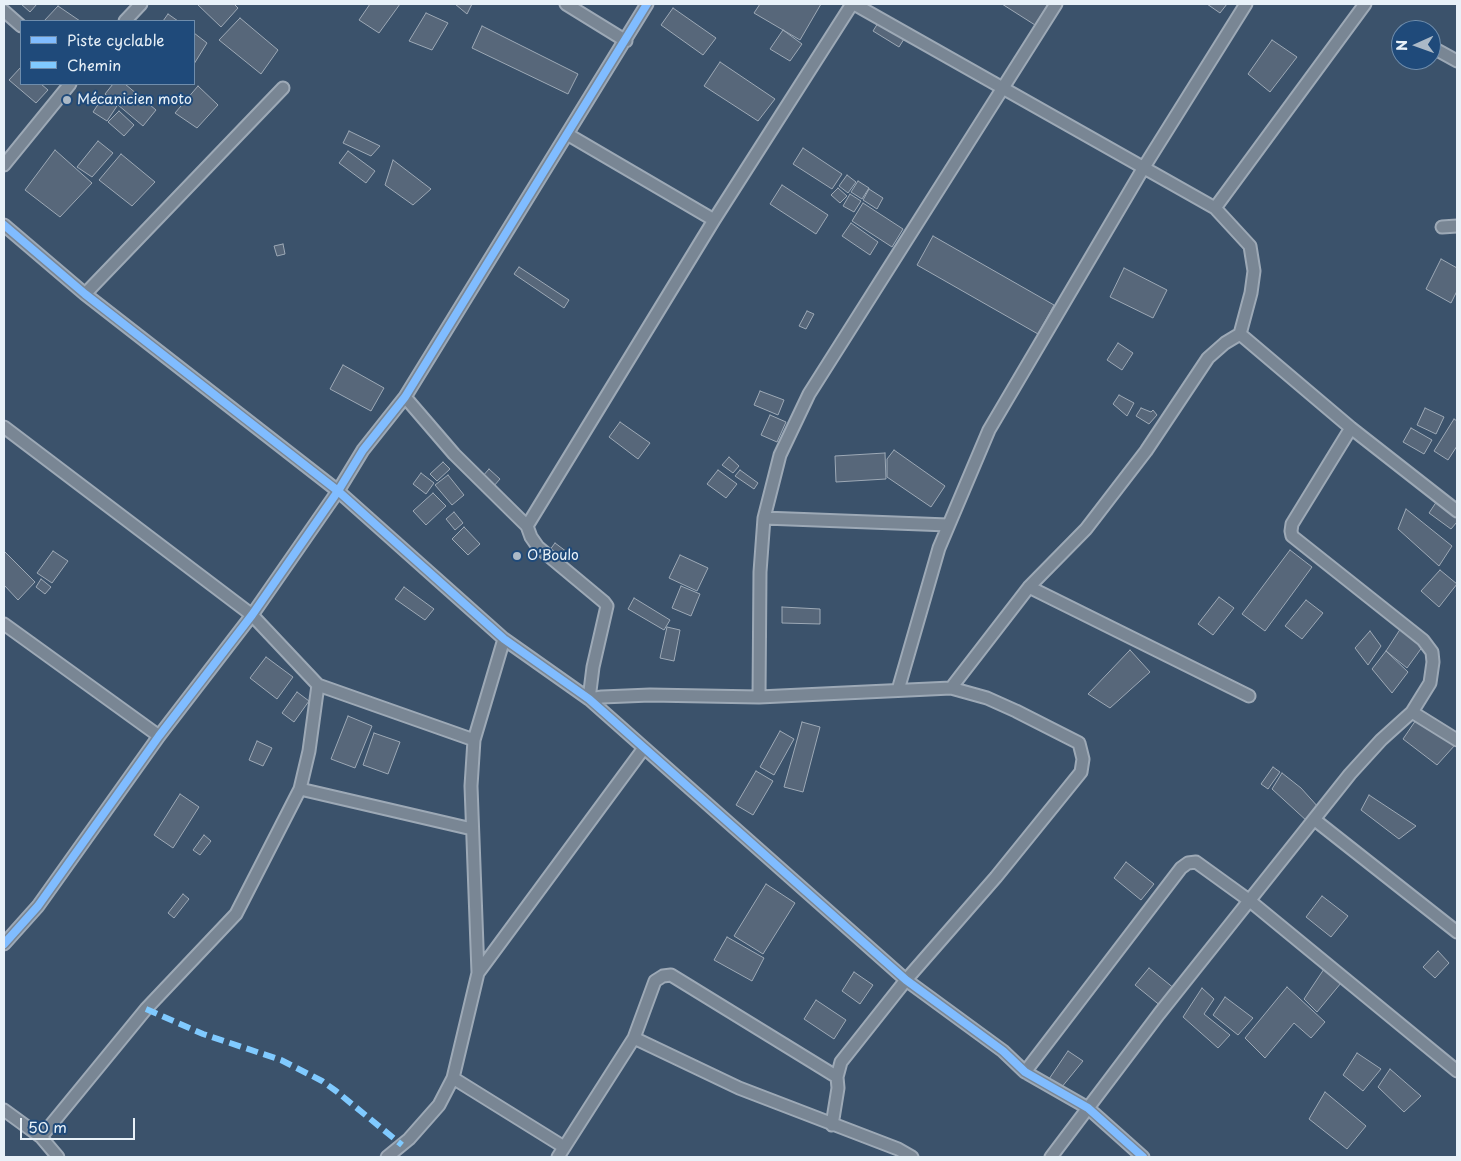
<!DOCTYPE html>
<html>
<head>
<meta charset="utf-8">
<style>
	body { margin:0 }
	#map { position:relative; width:1461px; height:1161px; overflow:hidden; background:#3b526b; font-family:"Playpen Sans",sans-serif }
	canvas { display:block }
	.frame { position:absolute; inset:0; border:5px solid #e8f1f8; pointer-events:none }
	.legend { position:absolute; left:20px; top:20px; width:175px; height:65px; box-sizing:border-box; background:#1f4a7a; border:1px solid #6f8dac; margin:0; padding:6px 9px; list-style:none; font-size:15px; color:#e8f1f8 }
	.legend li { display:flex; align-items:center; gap:10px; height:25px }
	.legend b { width:25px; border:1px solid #6f8dac }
	.north { position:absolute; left:1391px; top:20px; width:50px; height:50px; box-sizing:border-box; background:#1f4a7a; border:1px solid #6f8dac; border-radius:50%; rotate:268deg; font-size:14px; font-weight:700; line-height:20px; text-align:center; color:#e8f1f8 }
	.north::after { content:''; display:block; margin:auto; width:18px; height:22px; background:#abb9c7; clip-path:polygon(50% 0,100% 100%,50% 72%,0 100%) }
	.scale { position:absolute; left:20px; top:1118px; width:115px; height:22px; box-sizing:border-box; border:2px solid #e8f1f8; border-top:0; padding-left:6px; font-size:15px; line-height:18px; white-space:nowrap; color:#e8f1f8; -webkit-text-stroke:4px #1f4a7a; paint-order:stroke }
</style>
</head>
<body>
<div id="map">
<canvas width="1461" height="1161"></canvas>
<div class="frame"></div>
<ul class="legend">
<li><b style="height:6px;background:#80bcff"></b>Piste cyclable</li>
<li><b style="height:6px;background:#80caff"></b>Chemin</li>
</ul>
<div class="north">N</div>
<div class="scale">50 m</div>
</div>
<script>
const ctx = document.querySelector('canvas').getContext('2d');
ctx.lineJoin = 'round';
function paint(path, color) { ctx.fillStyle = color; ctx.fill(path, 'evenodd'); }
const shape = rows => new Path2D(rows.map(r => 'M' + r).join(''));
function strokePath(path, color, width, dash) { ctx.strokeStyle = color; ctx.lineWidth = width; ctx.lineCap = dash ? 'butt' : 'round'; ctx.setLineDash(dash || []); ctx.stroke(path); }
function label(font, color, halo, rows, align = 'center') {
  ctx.font = font + ' "Playpen Sans",sans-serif'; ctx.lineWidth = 4; ctx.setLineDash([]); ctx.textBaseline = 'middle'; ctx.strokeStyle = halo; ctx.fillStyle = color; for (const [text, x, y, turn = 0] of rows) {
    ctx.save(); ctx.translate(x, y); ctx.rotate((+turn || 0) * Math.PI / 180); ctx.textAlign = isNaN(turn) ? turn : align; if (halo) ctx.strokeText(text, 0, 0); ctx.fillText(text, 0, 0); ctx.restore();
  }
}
const building = shape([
	[21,4,37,4,30,12,21,4],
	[197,4,234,4,238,8,221,27,197,4],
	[370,4,400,4,379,33,359,20,370,4],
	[455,4,472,4,467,14,455,4],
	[760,4,821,4,800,40,754,13,760,4],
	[1002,4,1048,4,1035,25,1002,4],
	[1207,4,1227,4,1220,13,1207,4],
	[58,6,80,21,44,21,58,6],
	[673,8,716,38,703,55,661,25,673,8],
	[426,13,448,23,432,50,409,41,426,13],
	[168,14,178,21,163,21,168,14],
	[240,18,278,50,261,74,219,40,240,18],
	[878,23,904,39,899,47,873,31,878,23],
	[482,26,578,74,568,94,472,48,482,26],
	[783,30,802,44,790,61,770,49,783,30],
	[194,33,207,43,194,64,194,33],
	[1272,40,1297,57,1270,92,1248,74,1272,40],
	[720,62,775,99,758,121,704,86,720,62],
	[21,67,21,84,41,84,48,90,36,103,9,80,21,67],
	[113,84,125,84,156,110,143,126,105,94,113,84],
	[198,86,218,105,197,128,175,113,198,86],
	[103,97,117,106,107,121,93,112,103,97],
	[119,111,134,125,124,136,108,122,119,111],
	[349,131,380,146,371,156,343,143,349,131],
	[98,141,113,153,92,177,77,167,98,141],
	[803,148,842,174,832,189,793,164,803,148],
	[55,150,92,183,60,217,25,190,55,150],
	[348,151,375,171,366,183,339,163,348,151],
	[121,154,155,182,132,206,99,180,121,154],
	[393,160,431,189,413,205,385,185,393,160],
	[847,175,856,182,848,193,839,186,847,175],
	[858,181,869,188,862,199,851,192,858,181],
	[782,185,828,215,816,234,770,204,782,185],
	[838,188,847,196,840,203,831,195,838,188],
	[869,189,883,198,877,209,863,200,869,189],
	[850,194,861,201,854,212,843,206,850,194],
	[863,203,903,229,892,247,852,221,863,203],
	[851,223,878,242,870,255,842,236,851,223],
	[933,236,1054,305,1038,334,917,265,933,236],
	[283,244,285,254,277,256,274,246,283,244],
	[1441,259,1457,268,1457,291,1451,303,1426,289,1441,259],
	[519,267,569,300,564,308,514,274,519,267],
	[1124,268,1167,290,1153,318,1110,297,1124,268],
	[807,311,814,314,806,329,799,326,807,311],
	[1118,343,1133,353,1122,370,1107,360,1118,343],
	[343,365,384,388,371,411,330,389,343,365],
	[760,391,784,400,778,415,754,405,760,391],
	[1119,395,1134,403,1127,416,1113,404,1119,395],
	[1141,408,1151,412,1153,410,1157,415,1149,424,1136,416,1141,408],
	[1425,408,1444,417,1436,434,1417,425,1425,408],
	[770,415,786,422,777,442,761,435,770,415],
	[1454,419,1457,421,1457,446,1448,460,1434,451,1454,419],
	[620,422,650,443,638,459,609,437,620,422],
	[1411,428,1432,440,1424,454,1403,442,1411,428],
	[894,450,945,486,931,507,887,477,887,459,894,450],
	[885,453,886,479,836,482,835,456,885,453],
	[729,457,739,466,733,473,722,465,729,457],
	[443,462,450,469,437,481,430,474,443,462],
	[489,469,500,479,493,487,482,477,489,469],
	[718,470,737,484,726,498,707,484,718,470],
	[740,470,758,483,754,489,735,476,740,470],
	[421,473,434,483,426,494,413,484,421,473],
	[448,475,464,495,452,505,435,485,448,475],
	[433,493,446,506,426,525,413,511,433,493],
	[1437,501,1457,516,1457,522,1451,529,1429,513,1437,501],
	[1406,509,1452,546,1439,566,1398,529,1406,509],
	[454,512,463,523,455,530,446,519,454,512],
	[464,527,480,544,468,555,452,539,464,527],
	[555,543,571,555,565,563,549,551,555,543],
	[1290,550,1312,567,1265,631,1242,614,1290,550],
	[4,551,35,582,18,600,4,585,4,551],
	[53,551,68,561,52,583,37,573,53,551],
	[680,555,708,568,697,591,669,578,680,555],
	[1440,570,1457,584,1439,607,1421,591,1440,570],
	[41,579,51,587,45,594,36,587,41,579],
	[681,586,700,594,691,616,672,608,681,586],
	[404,587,434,609,425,620,395,599,404,587],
	[1219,597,1234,608,1213,635,1198,624,1219,597],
	[634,598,670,620,664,630,628,609,634,598],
	[1306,600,1323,613,1302,639,1285,626,1306,600],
	[782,607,820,609,820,624,782,623,782,607],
	[667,627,680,630,674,661,660,658,667,627],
	[1401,628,1423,646,1407,668,1386,651,1401,628],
	[1370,631,1381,646,1368,665,1355,648,1370,631],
	[1130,650,1150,672,1110,708,1088,694,1130,650],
	[1386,651,1408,672,1392,693,1372,669,1386,651],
	[266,657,293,677,277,699,250,678,266,657],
	[297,692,309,701,294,722,282,713,297,692],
	[348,716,372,726,355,768,331,759,348,716],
	[1416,720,1455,745,1437,765,1403,739,1416,720],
	[802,722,820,727,803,792,784,787,802,722],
	[780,731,794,739,774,775,760,767,780,731],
	[374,733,400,742,388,774,363,765,374,733],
	[257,741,272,748,263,766,249,760,257,741],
	[1273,767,1280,772,1268,789,1261,784,1273,767],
	[756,771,773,781,753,815,736,805,756,771],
	[1282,773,1301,788,1319,808,1308,822,1272,789,1282,773],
	[180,794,199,807,173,848,154,835,180,794],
	[1369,795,1416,826,1399,839,1361,810,1369,795],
	[204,835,211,841,200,855,193,850,204,835],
	[1126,862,1154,884,1141,900,1114,878,1126,862],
	[766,884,795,903,763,954,734,936,766,884],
	[183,894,189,899,174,918,168,913,183,894],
	[1322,896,1348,916,1331,937,1306,917,1322,896],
	[727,937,764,958,752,981,714,960,727,937],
	[1438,951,1449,963,1435,978,1423,967,1438,951],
	[1149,968,1175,989,1162,1007,1135,985,1149,968],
	[1324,969,1341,983,1317,1012,1304,999,1324,969],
	[854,972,873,985,860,1004,842,991,854,972],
	[1287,987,1325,1022,1311,1038,1294,1023,1265,1058,1245,1038,1287,987],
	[1202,988,1214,999,1204,1014,1230,1035,1218,1048,1183,1017,1202,988],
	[1225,997,1253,1018,1238,1035,1213,1015,1225,997],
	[816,1000,846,1020,834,1039,804,1019,816,1000],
	[1068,1051,1083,1061,1061,1088,1049,1079,1068,1051],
	[1357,1053,1381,1069,1363,1091,1343,1075,1357,1053],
	[1390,1069,1421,1096,1404,1112,1378,1087,1390,1069],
	[1325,1092,1366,1126,1347,1149,1309,1119,1325,1092]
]);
paint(building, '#57677a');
strokePath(building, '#9da9b6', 1);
const minor = shape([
	[566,4,626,41],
	[854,4,1215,208],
	[4,11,21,26],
	[125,21,141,4],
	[1437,50,1457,61],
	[567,134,714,220],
	[4,165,70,84],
	[4,225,85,294,338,491,504,639,589,699,906,980,1003,1051,1025,1072,1088,1108,1143,1157],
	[1442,227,1457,226],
	[85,294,283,88],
	[1240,334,1351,428,1457,511],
	[405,397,454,454,527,526,531,537,538,547,604,602,607,606,593,667,589,699],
	[4,427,252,615,318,685,474,740],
	[1351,428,1292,524,1291,531,1292,536,1423,640,1432,652,1433,662,1430,683,1412,712],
	[764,518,948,525],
	[527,526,714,220,852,4],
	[1029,587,1249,696],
	[4,624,159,736],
	[951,688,1029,587,1086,529,1146,451,1208,358,1225,343,1240,334,1251,293,1254,271,1250,246,1215,208,1365,4],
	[898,690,939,548,989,430,1144,167,1246,4],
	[759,697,760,572,764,518,780,455,809,394,1056,4],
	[589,699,602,697,650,695,759,697,951,688,987,698,1016,711,1079,743,1083,759,1081,772,996,877,906,980,841,1062,837,1077,838,1088,832,1125],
	[300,789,472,829],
	[1315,820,1457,932],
	[4,944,38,906,159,736,252,615,338,491,363,450,405,397,647,4],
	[478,973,644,748],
	[634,1038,739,1088,898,1149,912,1157],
	[1025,1072,1181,868,1188,863,1196,862,1250,901,1457,1071],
	[453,1078,564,1147],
	[4,1110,41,1137,58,1157],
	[41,1137,146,1009,236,914,300,789,309,751,318,685],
	[387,1157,409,1139,439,1105,453,1078,478,973,471,786,474,740,504,639],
	[558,1157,634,1038,655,981,663,976,671,975,837,1077],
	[1051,1157,1159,1014,1350,774,1381,740,1412,712,1457,740]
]);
strokePath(minor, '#9da9b6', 15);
strokePath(minor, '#798694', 11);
strokePath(shape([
	[146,1009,203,1034,281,1060,322,1081,336,1091,402,1145]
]), '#80caff', 6, [12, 6]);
strokePath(shape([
	[4,225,85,294,338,491,504,639,589,699,906,980,1003,1051,1025,1072,1088,1108,1143,1157],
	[4,944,38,906,159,736,252,615,338,491,363,450,405,397,647,4]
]), '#80bcff', 8);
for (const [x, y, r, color] of [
	[67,100,5,"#abb9c7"],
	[517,556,5,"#abb9c7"]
]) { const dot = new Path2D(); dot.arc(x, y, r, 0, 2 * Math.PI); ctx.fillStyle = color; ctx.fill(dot); strokePath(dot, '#1f4a7a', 2); }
label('14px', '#e8f1f8', '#1f4a7a', [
	["Mécanicien moto",77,100],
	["O'Boulo",527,556]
], 'left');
</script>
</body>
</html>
